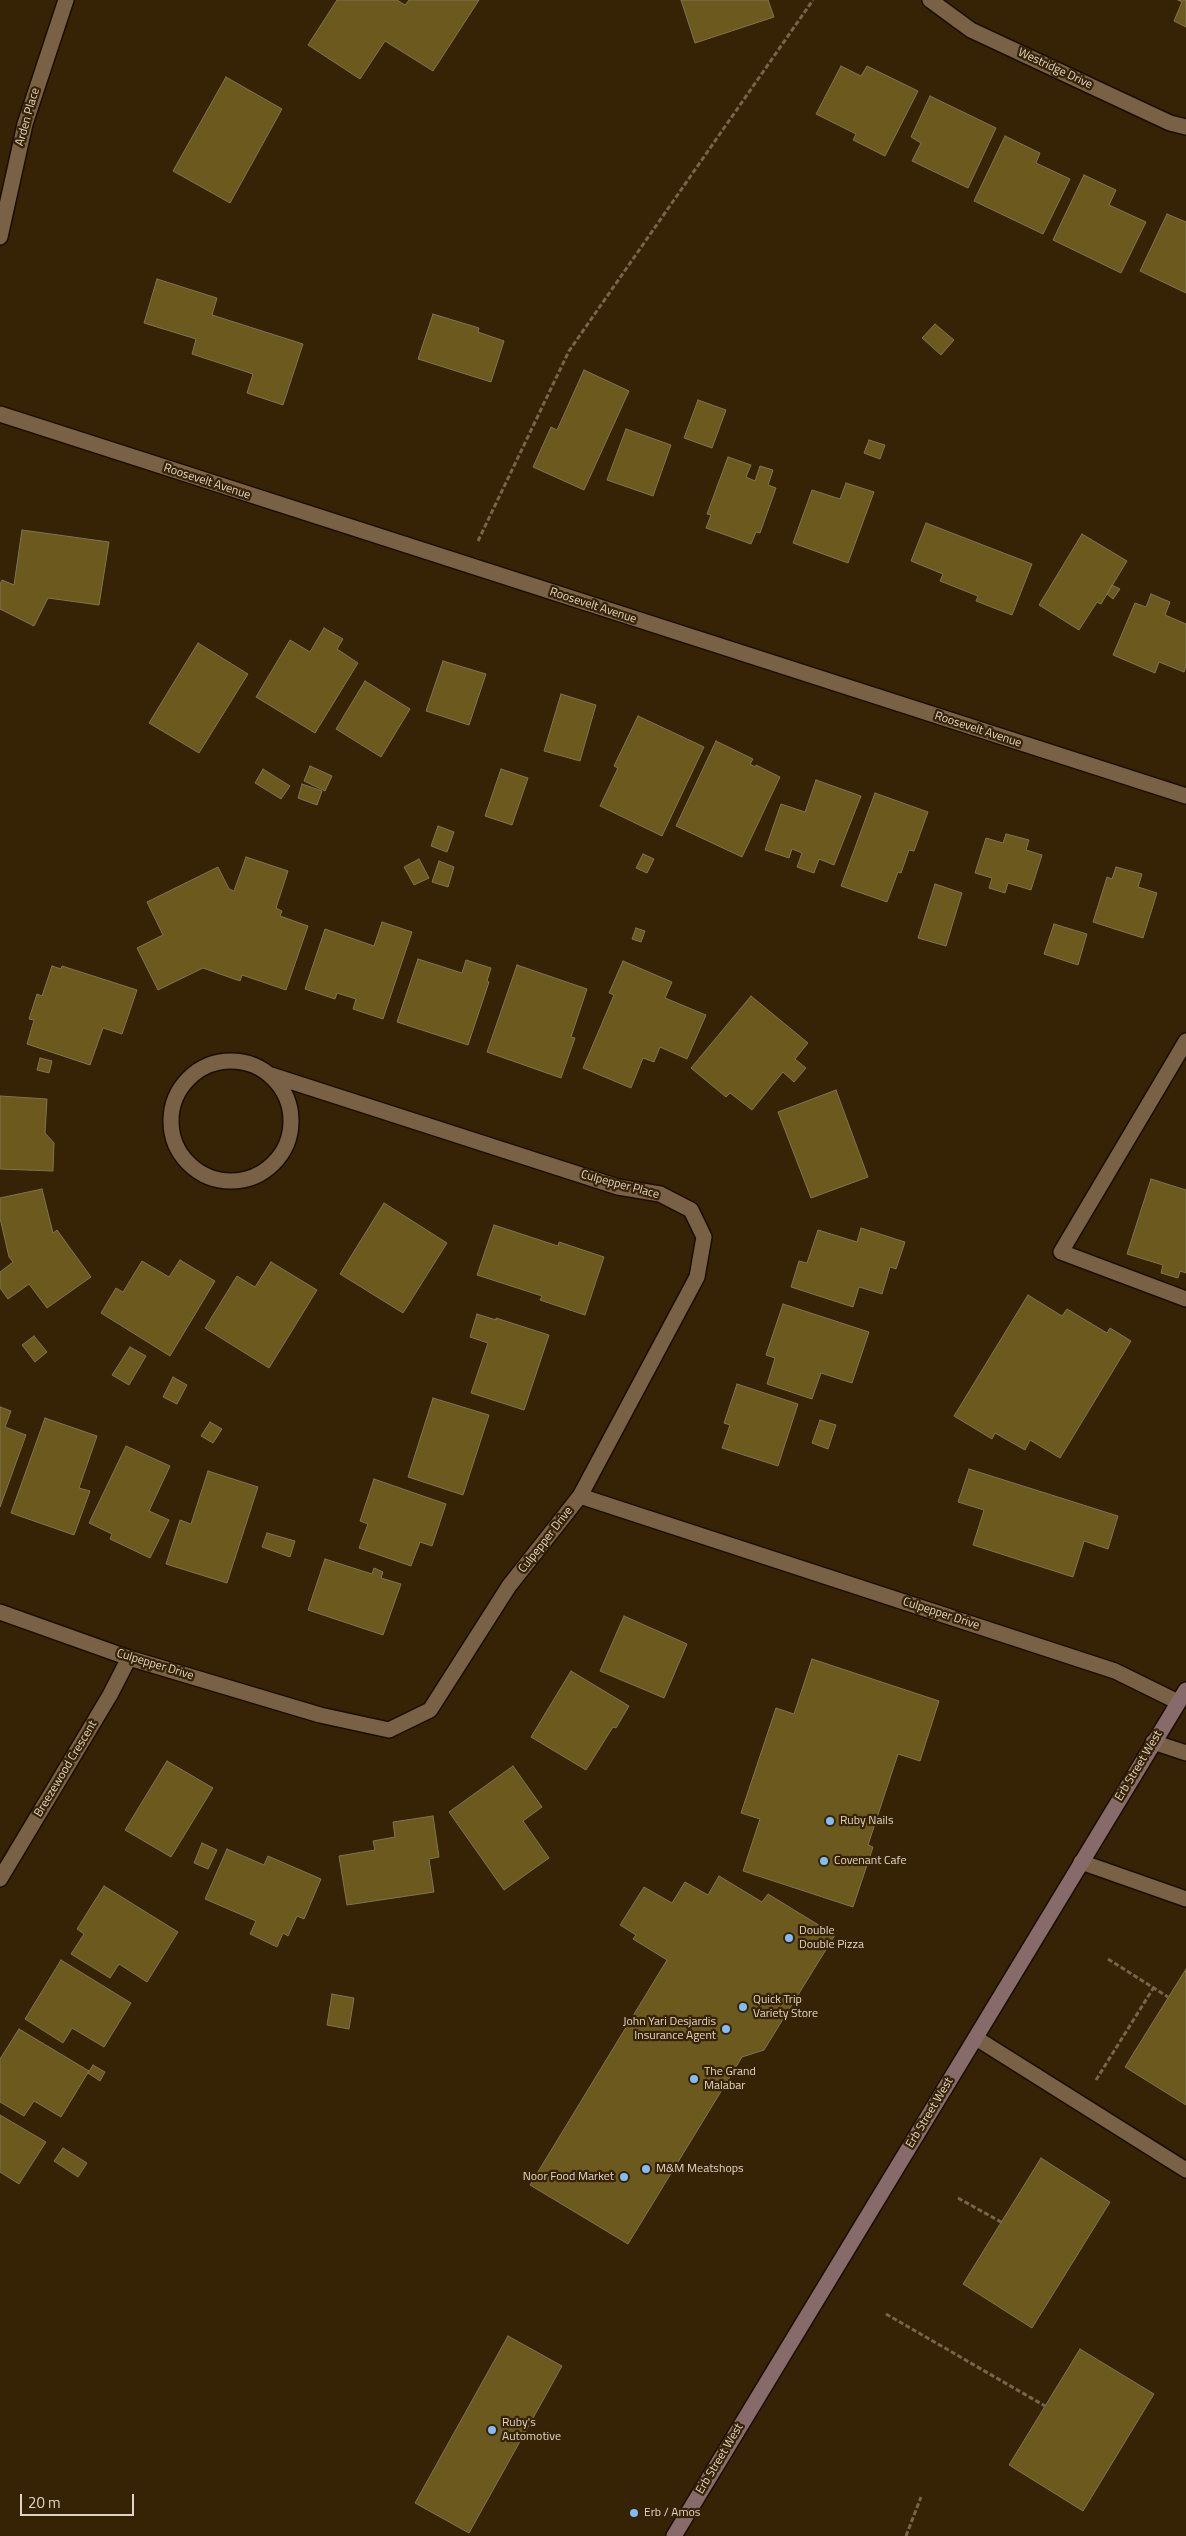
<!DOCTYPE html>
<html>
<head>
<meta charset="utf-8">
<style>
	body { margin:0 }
	#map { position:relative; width:1186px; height:2536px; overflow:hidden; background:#362205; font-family:"Titillium Web",sans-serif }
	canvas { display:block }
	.scale { position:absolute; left:20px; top:2494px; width:114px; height:22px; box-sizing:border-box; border:2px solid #e1d4c4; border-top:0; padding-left:6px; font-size:15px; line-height:18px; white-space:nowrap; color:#e1d4c4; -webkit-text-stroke:4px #362205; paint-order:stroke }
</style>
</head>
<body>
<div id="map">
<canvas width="1186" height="2536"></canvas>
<div class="scale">20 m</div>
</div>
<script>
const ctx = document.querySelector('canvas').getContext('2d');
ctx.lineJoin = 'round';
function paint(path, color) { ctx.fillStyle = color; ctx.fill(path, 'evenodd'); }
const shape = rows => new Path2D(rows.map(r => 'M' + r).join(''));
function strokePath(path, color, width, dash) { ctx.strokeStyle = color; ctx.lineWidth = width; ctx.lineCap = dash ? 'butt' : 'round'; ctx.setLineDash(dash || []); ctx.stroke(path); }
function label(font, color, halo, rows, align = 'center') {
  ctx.font = font + ' "Titillium Web",sans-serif'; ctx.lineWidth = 4.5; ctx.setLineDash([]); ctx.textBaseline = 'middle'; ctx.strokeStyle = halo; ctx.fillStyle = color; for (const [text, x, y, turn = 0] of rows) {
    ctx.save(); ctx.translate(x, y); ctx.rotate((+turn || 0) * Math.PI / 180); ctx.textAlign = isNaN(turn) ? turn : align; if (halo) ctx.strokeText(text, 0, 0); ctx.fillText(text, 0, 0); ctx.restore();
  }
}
const building = shape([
	[337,0,397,0,405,5,409,0,479,0,433,71,385,41,360,79,308,45,337,0],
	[681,0,768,0,774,17,695,43,681,0],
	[1178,0,1186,0,1186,27,1174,21,1182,2,1178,0],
	[841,66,861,76,867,66,918,91,885,156,853,140,856,134,816,114,841,66],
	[226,77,282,109,230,203,173,171,226,77],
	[930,96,996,128,968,188,912,161,921,143,911,137,930,96],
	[1005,136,1040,153,1036,163,1070,179,1043,234,974,201,1005,136],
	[1084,175,1116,190,1109,205,1146,222,1121,273,1053,240,1084,175],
	[1167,214,1186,222,1186,293,1140,271,1167,214],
	[157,279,217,298,212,315,303,344,283,405,247,393,253,374,192,354,196,339,144,323,157,279],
	[433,314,479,328,478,332,504,341,491,382,418,359,433,314],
	[935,324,954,340,941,355,922,338,935,324],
	[584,370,629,391,584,490,533,467,551,427,557,430,584,370],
	[698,400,726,410,712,448,684,438,698,400],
	[626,429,671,445,653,496,607,480,626,429],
	[869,440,885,445,880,459,864,453,869,440],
	[728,457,751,465,746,477,755,481,760,466,773,470,768,485,776,488,760,533,756,532,751,544,706,528,711,515,707,514,728,457],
	[846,483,874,492,848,563,793,543,812,490,840,499,846,483],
	[926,523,1032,564,1012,615,976,601,978,596,940,581,943,574,911,561,926,523],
	[22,530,109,542,99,605,48,598,34,626,0,609,0,584,2,580,14,585,22,530],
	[1082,534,1127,561,1101,604,1097,602,1079,630,1039,605,1082,534],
	[1112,585,1120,589,1113,599,1107,594,1112,585],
	[1151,594,1170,602,1165,615,1186,624,1186,666,1184,672,1159,662,1155,673,1113,655,1135,603,1146,607,1151,594],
	[324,628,343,639,337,649,358,663,315,733,256,697,290,640,310,652,324,628],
	[198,643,248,674,199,753,149,723,198,643],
	[443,661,486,674,469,725,426,711,443,661],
	[365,681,410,709,381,757,336,729,365,681],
	[561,694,596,705,580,761,544,751,561,694],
	[638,716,704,747,662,836,600,806,618,768,614,766,638,716],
	[716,741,753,759,750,764,755,767,756,765,780,777,742,857,676,826,716,741],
	[310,766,332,776,325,791,304,781,310,766],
	[263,769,290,786,281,799,255,783,263,769],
	[501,769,528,778,512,825,485,816,501,769],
	[816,780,861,796,834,865,819,859,814,873,797,867,802,853,792,849,789,858,765,850,781,804,805,812,816,780],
	[302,784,322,791,317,805,298,798,302,784],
	[875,793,928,812,914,851,909,850,901,873,898,872,887,902,841,886,875,793],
	[438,826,454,832,447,852,431,846,438,826],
	[1006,834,1029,840,1026,850,1042,855,1031,890,1008,883,1005,893,989,888,992,878,975,873,986,838,1003,843,1006,834],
	[643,854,654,859,647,873,636,868,643,854],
	[246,857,288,871,276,908,282,911,280,916,308,926,286,990,242,975,240,981,203,968,158,990,137,948,163,935,147,902,218,867,229,889,234,891,246,857],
	[419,859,429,878,414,885,404,867,419,859],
	[439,861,454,867,448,887,432,882,439,861],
	[1116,867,1142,874,1138,887,1157,893,1143,938,1093,922,1107,877,1112,879,1116,867],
	[935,884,962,893,946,946,918,938,935,884],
	[382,922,412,932,383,1019,353,1009,356,999,337,993,335,999,305,989,325,929,374,946,382,922],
	[1054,924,1087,934,1078,965,1044,954,1054,924],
	[636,928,645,931,641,942,632,939,636,928],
	[418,959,462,973,466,960,491,968,487,981,489,982,468,1045,397,1022,418,959],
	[623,961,672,982,665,998,706,1015,687,1059,660,1047,654,1062,643,1058,631,1088,583,1068,614,995,609,993,623,961],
	[517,965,587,989,571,1037,575,1038,561,1078,487,1052,517,965],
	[52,966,61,969,62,966,137,990,122,1034,103,1028,90,1065,27,1044,34,1020,29,1019,37,994,42,996,52,966],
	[751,996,808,1043,795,1059,806,1068,794,1082,783,1072,752,1110,730,1093,726,1097,691,1068,751,996],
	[40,1058,52,1061,49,1073,37,1070,40,1058],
	[836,1090,868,1177,811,1198,778,1112,836,1090],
	[0,1096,47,1099,45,1133,54,1143,53,1171,0,1169,0,1096],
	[1151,1179,1186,1190,1186,1273,1180,1271,1178,1278,1161,1273,1163,1265,1127,1254,1151,1179],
	[42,1189,53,1233,57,1230,91,1277,47,1308,29,1284,8,1299,0,1288,0,1272,13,1262,9,1257,0,1218,0,1198,42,1189],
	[384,1203,447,1243,403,1313,340,1274,384,1203],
	[494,1225,558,1246,559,1242,604,1257,585,1315,540,1300,542,1296,477,1275,494,1225],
	[861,1228,905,1242,896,1269,890,1267,882,1294,859,1287,853,1307,791,1287,799,1261,807,1263,818,1230,857,1242,861,1228],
	[180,1260,215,1281,170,1356,101,1313,116,1288,123,1292,142,1261,169,1277,180,1260],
	[271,1262,317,1290,269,1368,205,1328,237,1276,255,1287,271,1262],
	[1028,1295,1062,1316,1067,1309,1107,1333,1110,1328,1131,1341,1060,1458,1030,1440,1025,1450,995,1433,992,1439,954,1416,1028,1295],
	[783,1304,869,1332,852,1383,821,1373,812,1399,767,1384,775,1358,766,1355,783,1304],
	[477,1314,496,1320,496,1318,549,1335,524,1410,471,1393,488,1343,470,1337,477,1314],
	[34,1336,47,1352,35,1362,22,1345,34,1336],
	[130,1347,146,1356,129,1385,112,1375,130,1347],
	[173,1377,187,1385,177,1404,163,1397,173,1377],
	[737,1384,798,1404,778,1466,722,1448,730,1425,724,1423,737,1384],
	[433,1398,489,1415,463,1495,408,1477,433,1398],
	[0,1407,11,1411,5,1427,26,1435,0,1507,0,1407],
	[45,1418,97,1436,79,1488,90,1491,74,1535,11,1513,45,1418],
	[820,1420,836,1425,828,1449,812,1443,820,1420],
	[210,1422,222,1429,213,1443,201,1436,210,1422],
	[126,1446,170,1466,149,1511,169,1520,150,1558,110,1539,112,1534,89,1523,126,1446],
	[969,1469,1118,1516,1108,1549,1084,1541,1073,1577,973,1545,984,1510,958,1502,969,1469],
	[208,1471,258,1487,227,1583,166,1564,180,1520,191,1524,208,1471],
	[374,1479,446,1504,432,1546,420,1542,411,1566,359,1548,368,1524,360,1521,374,1479],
	[267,1533,295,1541,290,1557,262,1547,267,1533],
	[325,1559,372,1574,374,1568,383,1572,381,1578,401,1584,383,1635,308,1610,325,1559],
	[624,1616,687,1644,664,1698,600,1671,624,1616],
	[812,1659,939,1701,920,1761,898,1754,868,1845,873,1847,853,1907,743,1871,760,1819,741,1813,776,1708,794,1714,812,1659],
	[571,1671,629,1706,616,1728,613,1727,586,1770,531,1737,571,1671],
	[167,1761,213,1788,171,1857,125,1830,167,1761],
	[513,1766,542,1807,523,1821,549,1858,504,1890,449,1812,513,1766],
	[433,1816,439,1857,429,1859,434,1892,347,1905,339,1856,375,1850,373,1841,395,1837,393,1822,433,1816],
	[202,1843,217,1850,208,1869,194,1863,202,1843],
	[227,1849,264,1865,268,1856,321,1879,304,1919,297,1916,288,1936,283,1933,277,1947,250,1934,256,1921,205,1899,227,1849],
	[719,1876,762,1902,768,1894,835,1935,764,2050,742,2057,628,2244,530,2185,667,1960,633,1939,636,1935,620,1925,644,1887,672,1903,685,1882,708,1895,719,1876],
	[104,1886,178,1932,147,1982,119,1964,110,1978,71,1954,84,1934,77,1929,104,1886],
	[61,1960,131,2003,104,2047,72,2028,63,2043,25,2019,61,1960],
	[1186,1969,1186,2105,1125,2067,1186,1969],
	[332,1994,354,1998,349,2029,327,2025,332,1994],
	[19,2029,89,2071,61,2117,34,2101,24,2116,0,2102,0,2059,19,2029],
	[93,2065,105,2072,100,2081,88,2073,93,2065],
	[0,2115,46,2142,19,2184,0,2172,0,2115],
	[63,2148,87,2163,78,2177,54,2161,63,2148],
	[1041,2158,1110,2202,1032,2328,963,2284,1041,2158],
	[508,2336,562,2366,469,2533,415,2503,508,2336],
	[1080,2349,1154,2394,1083,2511,1009,2465,1080,2349]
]);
paint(building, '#6b591d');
strokePath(building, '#807452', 1);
const lane = shape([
	[1186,1041,1061,1252,1186,1299],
	[1153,1742,1186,1753],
	[1081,1862,1186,1899],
	[976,2038,1186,2170]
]);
const street = shape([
	[930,0,971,30,1170,123,1186,127],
	[0,237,25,124,66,0],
	[0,414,1186,796],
	'171 1121a60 60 0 1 1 120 0a60 60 0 1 1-120 0Z',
	[580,1496,1115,1671,1178,1702],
	[0,1612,129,1658,320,1715,389,1730,430,1710,509,1586,580,1496,697,1277,704,1237,691,1210,660,1194,618,1187,271,1075],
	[0,1879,110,1695,129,1658]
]);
const secondary = shape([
	[674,2536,1186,1690]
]);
strokePath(lane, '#1b0c00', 18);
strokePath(street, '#1b0c00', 18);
strokePath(secondary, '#1b0c00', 18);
strokePath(shape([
	[478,541,569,351,813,0],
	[1108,1959,1168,1997],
	[1096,2080,1154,1987],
	[958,2198,1001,2222],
	[886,2314,1045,2406],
	[906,2536,921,2497]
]), '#76654d', 3, [5, 2.5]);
strokePath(lane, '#796145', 15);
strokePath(street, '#796145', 15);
strokePath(secondary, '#876b6a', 15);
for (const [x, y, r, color] of [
	[830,1821,5,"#83bcfb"],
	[824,1861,5,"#83bcfb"],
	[789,1938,5,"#83bcfb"],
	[743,2007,5,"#83bcfb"],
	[726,2029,5,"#83bcfb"],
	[694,2079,5,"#83bcfb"],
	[646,2169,5,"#83bcfb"],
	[624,2177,5,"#83bcfb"],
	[492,2430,5,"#83bcfb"],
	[634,2513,5,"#83bcfb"]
]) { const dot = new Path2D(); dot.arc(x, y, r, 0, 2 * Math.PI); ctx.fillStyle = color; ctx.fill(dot); strokePath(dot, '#362205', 2); }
label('12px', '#e1d4c4', '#362205', [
	["Westridge Drive",1055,69,25],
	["Arden Place",28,117,-74],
	["Roosevelt Avenue",207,482,18],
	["Roosevelt Avenue",593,606,18],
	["Roosevelt Avenue",978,730,18],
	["Culpepper Place",620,1185,15],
	["Culpepper Drive",546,1540,-52],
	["Culpepper Drive",941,1614,18],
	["Culpepper Drive",155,1665,17],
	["Erb Street West",1139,1766,-59],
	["Breezewood Crescent",66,1769,-59],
	["Erb Street West",930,2113,-59],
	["Erb Street West",720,2459,-59]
]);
label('12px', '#e1d4c4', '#362205', [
	["Ruby Nails",840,1821],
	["Covenant Cafe",834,1861],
	["Double",799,1931],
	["Double Pizza",799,1945],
	["Quick Trip",753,2000],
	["Variety Store",753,2014],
	["John Yari Desjardis",716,2022,"right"],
	["Insurance Agent",716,2036,"right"],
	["The Grand",704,2072],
	["Malabar",704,2086],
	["M&M Meatshops",656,2169],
	["Noor Food Market",614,2177,"right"],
	["Ruby's",502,2423],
	["Automotive",502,2437],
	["Erb / Amos",644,2513]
], 'left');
</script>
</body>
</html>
